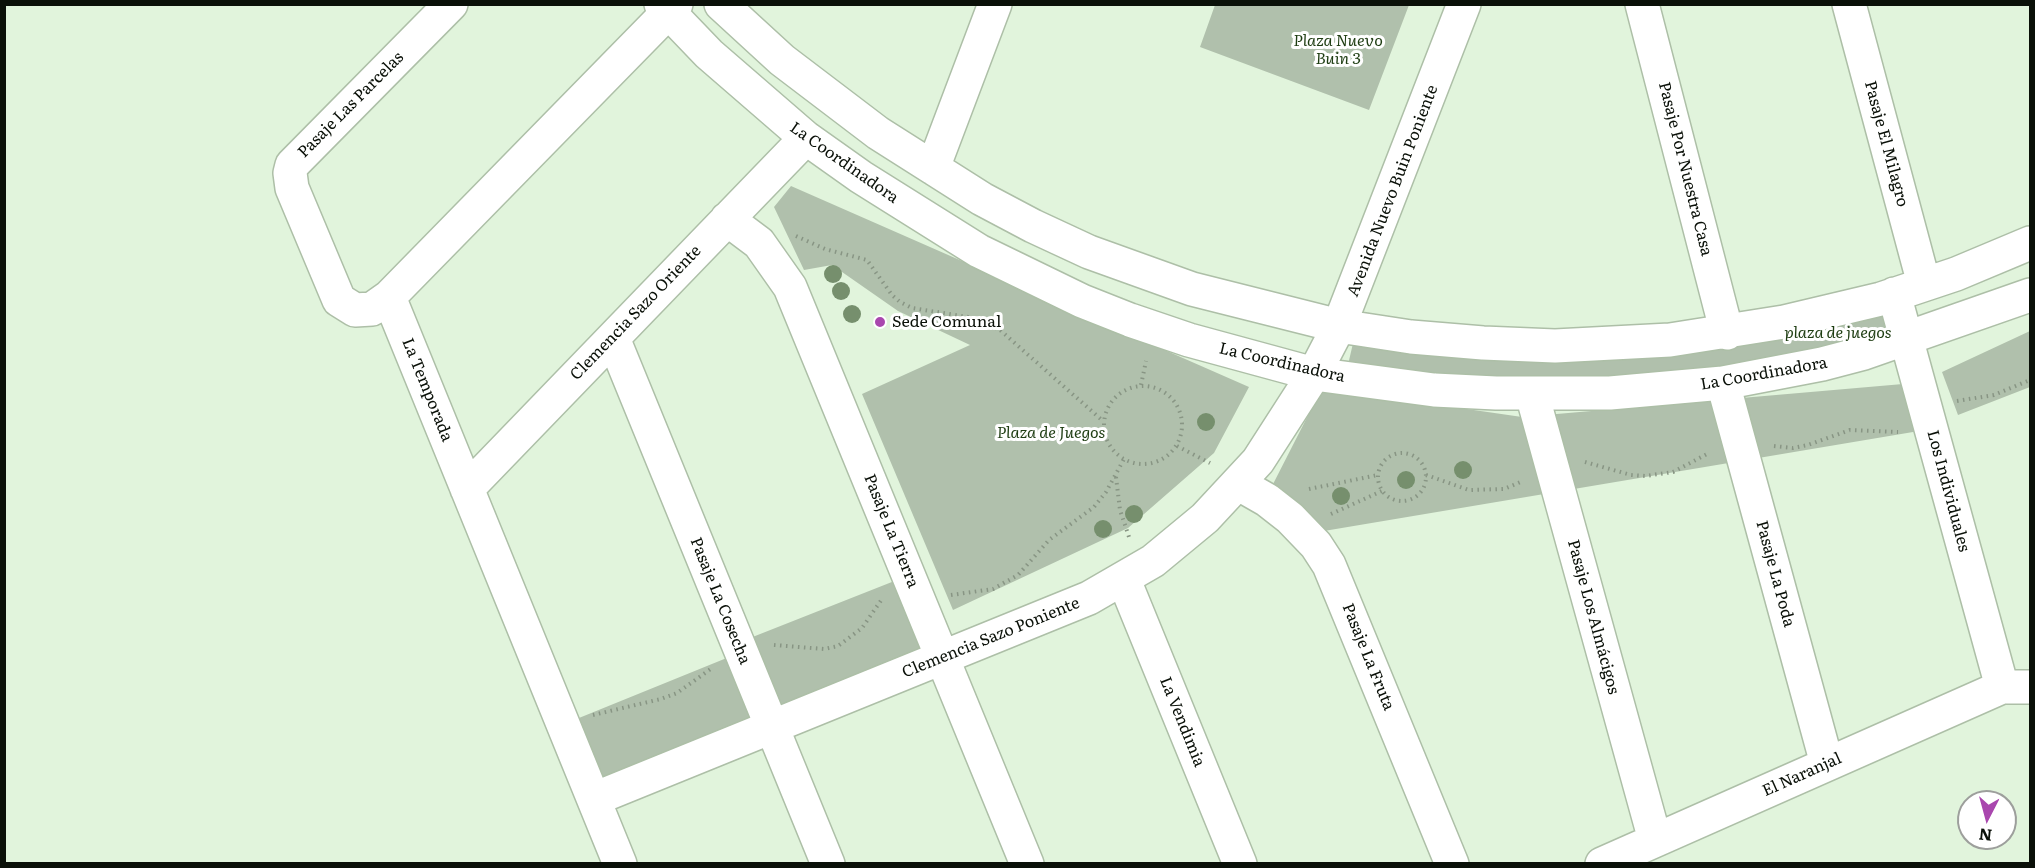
<!DOCTYPE html>
<html>
<head>
<meta charset="utf-8">
<style>
	body { margin:0 }
	#map { position:relative; width:2035px; height:868px; overflow:hidden; background:#e1f4dc; font-family:Literata,serif }
	canvas { display:block }
	.frame { position:absolute; inset:0; border:6px solid #0a1008; pointer-events:none }
	.north { position:absolute; left:1957px; top:790px; width:60px; height:60px; box-sizing:border-box; background:#fff; border:2px solid #9d9f9c; border-radius:50%; rotate:186deg; font-size:16px; font-weight:700; line-height:24px; text-align:center; color:#0a1008 }
	.north::after { content:''; display:block; margin:auto; width:21px; height:27px; background:#a947ae; clip-path:polygon(50% 0,100% 100%,50% 72%,0 100%) }
</style>
</head>
<body>
<div id="map">
<canvas width="2035" height="868"></canvas>
<div class="frame"></div>
<div class="north">N</div>
</div>
<script>
const ctx = document.querySelector('canvas').getContext('2d');
ctx.lineJoin = 'round';
function paint(path, color) { ctx.fillStyle = color; ctx.fill(path, 'evenodd'); }
const shape = rows => new Path2D(rows.map(r => 'M' + r).join(''));
function strokePath(path, color, width, dash) { ctx.strokeStyle = color; ctx.lineWidth = width; ctx.lineCap = dash ? 'butt' : 'round'; ctx.setLineDash(dash || []); ctx.stroke(path); }
function label(font, color, halo, rows, align = 'center') {
  ctx.font = font + ' Literata,serif'; ctx.lineWidth = 6; ctx.setLineDash([]); ctx.textBaseline = 'middle'; ctx.strokeStyle = halo; ctx.fillStyle = color; for (const [text, x, y, turn = 0] of rows) {
    ctx.save(); ctx.translate(x, y); ctx.rotate((+turn || 0) * Math.PI / 180); ctx.textAlign = isNaN(turn) ? turn : align; if (halo) ctx.strokeText(text, 0, 0); ctx.fillText(text, 0, 0); ctx.restore();
  }
}
paint(shape([
	[1215,5,1215,4,1409,5,1369,110,1200,47],
	[791,186,1249,387,1214,453,1128,528,953,610,862,394,970,345,898,311,832,265,804,270,774,207],
	[1885,303,1891,334,1753,366,1573,384,1347,369,1354,339,1434,349],
	[2030,331,2030,387,1958,415,1942,372],
	[1903,384,1919,431,1318,532,1270,490,1322,388,1522,417],
	[902,578,932,653,775,715,745,640],
	[739,653,763,722,602,780,574,720]
]), '#b0c0ac');
const minor = shape([
	[451,4,292,165,290,173,292,188,339,300,355,310,372,309,389,297,676,4],
	[661,4,709,54,806,138,861,177,979,251,1082,301,1130,320,1189,340,1314,374,1434,390,1496,393,1610,393,1723,383,1822,364,1864,353,2030,295],
	[721,4,782,60,878,133,982,199,1033,226,1089,252,1192,289,1339,326,1411,337,1483,343,1555,346,1670,340,1784,322,1881,299,1956,274,2030,243],
	[1642,4,1727,333],
	[1849,4,1924,284],
	[933,168,995,4],
	[727,219,759,243,790,287,1027,864],
	[1894,294,2002,687],
	[389,297,620,864],
	[613,338,828,864],
	[1723,383,1827,764],
	[1532,394,1655,840],
	[1239,484,1267,500,1290,518,1316,545,1329,565,1452,864],
	[467,489,806,138],
	[1124,580,1240,864],
	[594,799,1089,598,1153,561,1205,518,1258,461,1314,374,1339,326,1464,4],
	[1602,864,2002,687,2030,687]
]);
strokePath(minor, '#adbfa7', 36);
strokePath(shape([
	[796,236,825,249,867,260,892,295,900,302,912,308,968,317,1000,330,1103,421],
	[1141,385,1146,361],
	'1104 425a39 39 0 1 1 78 0a39 39 0 1 1-78 0Z',
	[1957,401,1994,395,2030,380],
	[1177,446,1210,463],
	[1774,446,1793,448,1808,445,1850,430,1898,432],
	'1378 477a24 24 0 1 1 48 0a24 24 0 1 1-48 0Z',
	[1585,462,1631,475,1645,476,1673,472,1709,453],
	[1426,475,1469,490,1504,489,1523,481],
	[1116,477,1120,510,1129,537],
	[1309,489,1378,475],
	[1331,514,1382,491],
	[951,595,993,589,1018,575,1049,540,1094,507,1106,492,1124,459],
	[774,645,824,649,838,646,862,628,882,599],
	[593,715,661,699,677,693,712,668]
]), '#889584', 4, [1.5, 4.5]);
strokePath(minor, '#fff', 33);
ctx.fillStyle = '#768f6d';
for (const [x, y] of [
	[833,274],
	[841,291],
	[852,314],
	[1206,422],
	[1463,470],
	[1406,480],
	[1341,496],
	[1134,514],
	[1103,529]
]) { ctx.beginPath(); ctx.arc(x, y, 9, 0, 2 * Math.PI); ctx.fill(); }
for (const [x, y, r, color] of [
	[880,322,6,"#a947ae"]
]) { const dot = new Path2D(); dot.arc(x, y, r, 0, 2 * Math.PI); ctx.fillStyle = color; ctx.fill(dot); strokePath(dot, '#fff', 2); }
label('italic 16px', '#1e3d12', '#fff', [
	["Plaza Nuevo",1338,41],
	["Buin 3",1338,59],
	["plaza de juegos",1838,333],
	["Plaza de Juegos",1051,433]
]);
label('16px', '#0a1008', '#fff', [
	["Pasaje Las Parcelas",351,105,-45],
	["Pasaje El Milagro",1886,144,75],
	["La Coordinadora",844,163,35],
	["Pasaje Por Nuestra Casa",1685,169,76],
	["Avenida Nuevo Buin Poniente",1393,191,-69],
	["Clemencia Sazo Oriente",636,313,-46],
	["La Coordinadora",1282,363,13],
	["La Coordinadora",1764,374,-10],
	["La Temporada",427,390,68],
	["Los Individuales",1948,491,75],
	["Pasaje La Tierra",891,531,68],
	["Pasaje La Poda",1775,574,75],
	["Pasaje La Cosecha",720,601,68],
	["Pasaje Los Almácigos",1593,617,75],
	["Clemencia Sazo Poniente",991,638,-22],
	["Pasaje La Fruta",1368,657,68],
	["La Vendimia",1182,722,68],
	["El Naranjal",1802,775,-24]
]);
label('16px', '#0a1008', '#fff', [
	["Sede Comunal",892,322]
], 'left');
</script>
</body>
</html>
